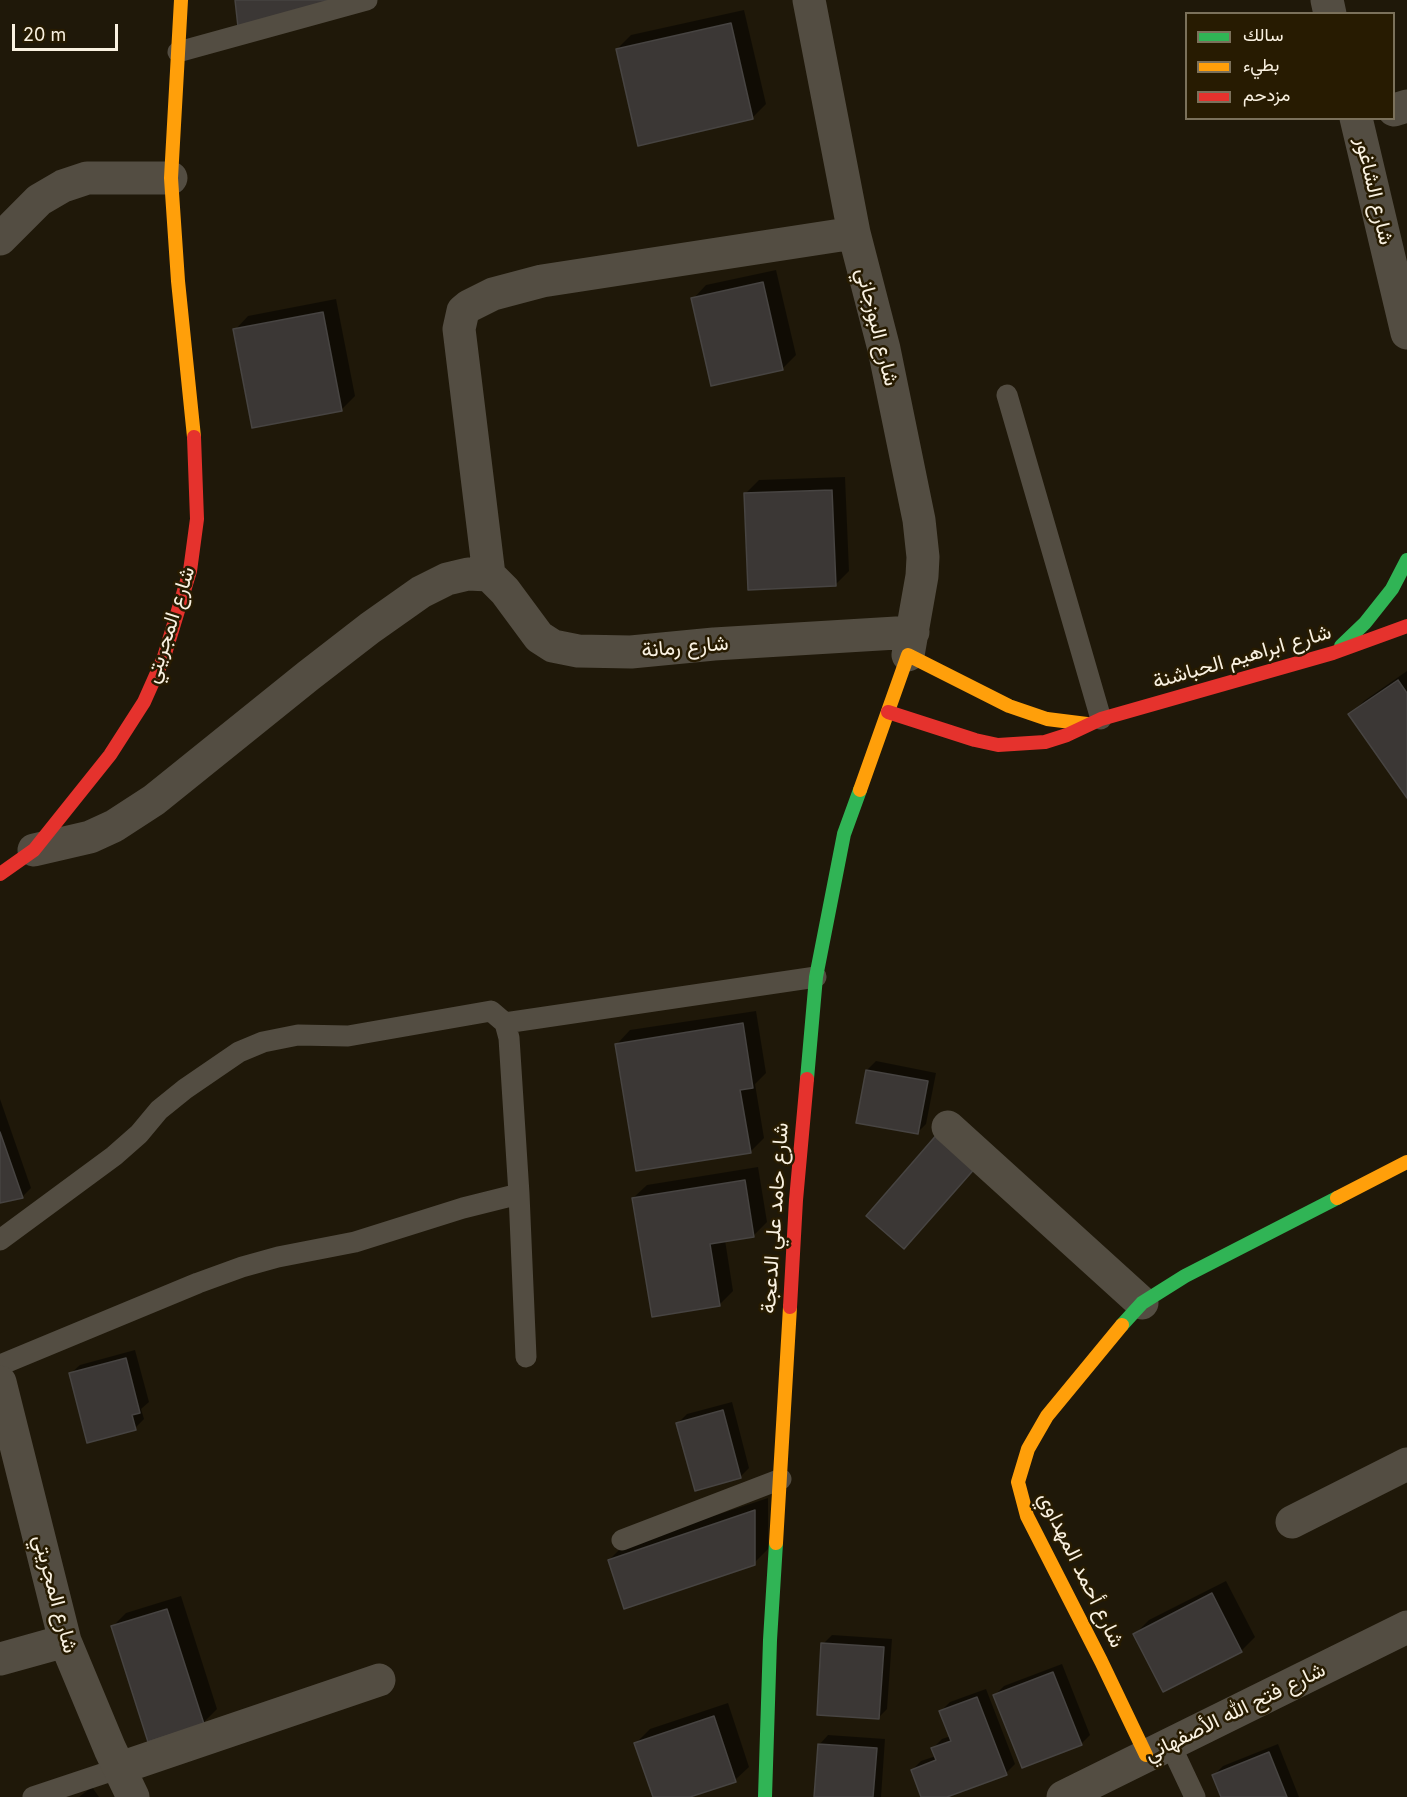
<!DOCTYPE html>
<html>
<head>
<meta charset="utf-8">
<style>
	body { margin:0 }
	#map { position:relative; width:1407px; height:1797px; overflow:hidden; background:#1f1809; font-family:Inter,Vazirmatn,sans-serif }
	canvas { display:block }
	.legend { position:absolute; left:1185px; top:12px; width:210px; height:108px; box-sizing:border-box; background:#271b01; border:2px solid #7b715b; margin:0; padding:8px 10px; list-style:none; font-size:18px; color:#f9f1e1 }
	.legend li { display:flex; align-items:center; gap:12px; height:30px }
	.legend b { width:30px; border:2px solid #7b715b }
	.scale { position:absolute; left:12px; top:24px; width:106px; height:27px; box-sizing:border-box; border:3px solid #f9f1e1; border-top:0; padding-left:8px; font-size:18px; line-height:21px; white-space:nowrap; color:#f9f1e1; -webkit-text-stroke:4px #271b01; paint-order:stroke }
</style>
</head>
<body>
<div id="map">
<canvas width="1407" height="1797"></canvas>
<ul class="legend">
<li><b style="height:8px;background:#30b455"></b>سالك</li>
<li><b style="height:8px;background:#ff9f0a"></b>بطيء</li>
<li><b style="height:8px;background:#e5322d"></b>مزدحم</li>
</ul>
<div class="scale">20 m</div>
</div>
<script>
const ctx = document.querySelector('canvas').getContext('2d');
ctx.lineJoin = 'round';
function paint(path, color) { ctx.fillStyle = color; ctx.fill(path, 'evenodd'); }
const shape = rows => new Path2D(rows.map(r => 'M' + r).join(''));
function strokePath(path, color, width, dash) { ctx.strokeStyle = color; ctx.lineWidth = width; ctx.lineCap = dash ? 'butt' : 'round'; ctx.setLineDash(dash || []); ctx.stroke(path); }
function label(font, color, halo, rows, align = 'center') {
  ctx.font = font + ' Inter,Vazirmatn,sans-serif'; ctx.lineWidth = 5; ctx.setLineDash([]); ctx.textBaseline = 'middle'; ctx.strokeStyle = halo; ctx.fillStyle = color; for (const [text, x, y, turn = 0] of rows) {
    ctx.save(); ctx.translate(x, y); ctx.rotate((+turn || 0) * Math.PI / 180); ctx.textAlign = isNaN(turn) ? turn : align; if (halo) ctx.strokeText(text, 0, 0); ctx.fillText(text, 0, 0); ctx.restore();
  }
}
paint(shape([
	[744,10,766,104,752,118,617,49,631,35],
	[776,270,796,355,782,369,693,299,706,285],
	[336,299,355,396,341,410,235,330,248,316],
	[845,477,849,571,835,585,745,494,759,480],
	[1407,671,1407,796,1350,715,1364,701],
	[756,1011,766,1073,755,1084,764,1138,750,1152,617,1044,630,1030],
	[876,1061,936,1073,926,1124,917,1133,867,1070],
	[0,1099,31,1188,22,1197,0,1202],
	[758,1167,767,1222,753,1236,725,1240,733,1291,719,1305,633,1198,647,1185],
	[135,1350,149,1402,141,1409,144,1419,135,1428,70,1374,80,1365],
	[732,1402,749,1468,740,1477,678,1423,687,1414],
	[768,1498,768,1549,754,1563,609,1560,623,1546],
	[1226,1581,1255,1637,1241,1651,1135,1634,1149,1620],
	[181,1596,217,1709,203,1723,113,1626,126,1613],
	[832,1635,892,1639,887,1709,878,1718,823,1644],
	[1062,1664,1090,1735,1081,1744,995,1695,1004,1686],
	[986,1689,1015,1764,1006,1773,943,1797,922,1797,912,1770,921,1761,936,1756,933,1748,942,1739,951,1736,941,1711,950,1702],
	[728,1703,749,1767,735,1780,685,1797,654,1797,636,1743,650,1729],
	[828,1735,885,1739,881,1797,816,1797,819,1745],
	[1278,1744,1299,1797,1222,1797,1214,1775,1223,1766],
	[92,1787,99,1797,79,1797]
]), '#0007');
const building = shape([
	[235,0,337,0,238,27,235,0],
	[731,23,753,119,638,146,616,49,731,23],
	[763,282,783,370,711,386,691,298,763,282],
	[323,312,342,411,252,428,233,329,323,312],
	[832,490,836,586,748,590,744,493,832,490],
	[1398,680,1407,693,1407,798,1348,714,1398,680],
	[743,1023,753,1088,740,1090,751,1153,636,1171,615,1044,743,1023],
	[866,1070,928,1081,918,1134,856,1123,866,1070],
	[0,1132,23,1198,0,1203,0,1132],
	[939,1132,977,1166,904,1249,866,1216,939,1132],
	[745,1180,754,1237,710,1244,720,1306,652,1317,632,1198,745,1180],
	[126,1358,140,1413,132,1415,136,1430,87,1443,69,1373,126,1358],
	[723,1410,741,1478,695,1491,676,1423,723,1410],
	[755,1510,755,1565,624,1609,608,1560,755,1510],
	[1212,1593,1242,1652,1163,1692,1133,1634,1212,1593],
	[167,1609,204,1724,148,1742,111,1626,167,1609],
	[821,1643,884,1647,879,1719,817,1715,821,1643],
	[1053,1672,1082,1745,1022,1768,993,1695,1053,1672],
	[977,1697,1007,1775,947,1797,921,1797,911,1770,936,1760,931,1748,951,1741,939,1711,977,1697],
	[714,1716,736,1782,690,1797,653,1797,634,1743,714,1716],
	[818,1744,877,1748,873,1797,814,1797,818,1744],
	[1269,1752,1287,1797,1221,1797,1212,1775,1269,1752]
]);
paint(building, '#3b3735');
strokePath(building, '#474442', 1.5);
strokePath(shape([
	[178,52,367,0],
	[1007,395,1101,719],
	[505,1023,816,977],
	[0,1240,114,1156,139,1134,159,1110,185,1089,239,1052,263,1042,298,1035,348,1036,491,1011,505,1023,509,1038,519,1194,526,1357],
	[0,1365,198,1283,242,1267,278,1257,355,1242,463,1208,519,1194],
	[622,1540,781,1479],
	[1170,1744,1195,1797],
	[33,1797,120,1768]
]), '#534d42', 21);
strokePath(shape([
	[809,0,854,233,884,349,919,520,923,557,922,576,908,655],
	[1327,0,1330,14],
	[1394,110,1407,106],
	[1356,118,1407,333],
	[0,239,39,200,63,186,87,178,171,178],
	[489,575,459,329,463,311,469,306,493,294,542,281,854,233],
	[489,575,505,591,539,637,553,646,578,651,631,652,714,644,913,632],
	[34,850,90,837,114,826,154,800,308,676,370,628,421,592,447,579,468,574,489,575],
	[948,1127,1142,1303],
	[0,1382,65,1641,110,1749,133,1797],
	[1292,1522,1407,1464],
	[0,1659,65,1641],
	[120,1768,379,1680],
	[1063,1797,1407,1627]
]), '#534d42', 33);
strokePath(shape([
	[1341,646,1365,623,1392,589,1407,560],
	[807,1079,816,977,844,834,860,790],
	[1122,1325,1142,1303,1185,1276,1337,1198],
	[765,1797,770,1640,776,1543]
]), '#30b455', 14);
strokePath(shape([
	[181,0,171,178,178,281,194,437],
	[860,790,908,655,1009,706,1047,719,1087,724],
	[1337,1198,1407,1162],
	[1122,1325,1047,1416,1028,1449,1018,1482,1027,1516,1101,1661,1146,1755],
	[776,1543,790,1307]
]), '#ff9f0a', 14);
strokePath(shape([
	[888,712,975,740,998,745,1045,742,1067,735,1101,719,1333,653,1407,626],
	[0,874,34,850,110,755,144,702,164,657,190,571,197,519,194,437],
	[790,1307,796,1200,807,1079]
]), '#e5322d', 14);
label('21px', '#f9f1e1', '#271b01', [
	["شارع الشاغور",1374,191,77],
	["شارع البوزجاني",877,327,76],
	["شارع المجريتي",170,625,-72],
	["شارع رمانة",685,647,-5],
	["شارع ابراهيم الحباشنة",1242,657,-16],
	["شارع حامد علي الدعجة",775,1218,-86],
	["شارع أحمد المهداوي",1081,1570,64],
	["شارع المجريتي",55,1594,75],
	["شارع فتح الله الأصفهاني",1235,1712,-26]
]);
</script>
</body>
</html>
